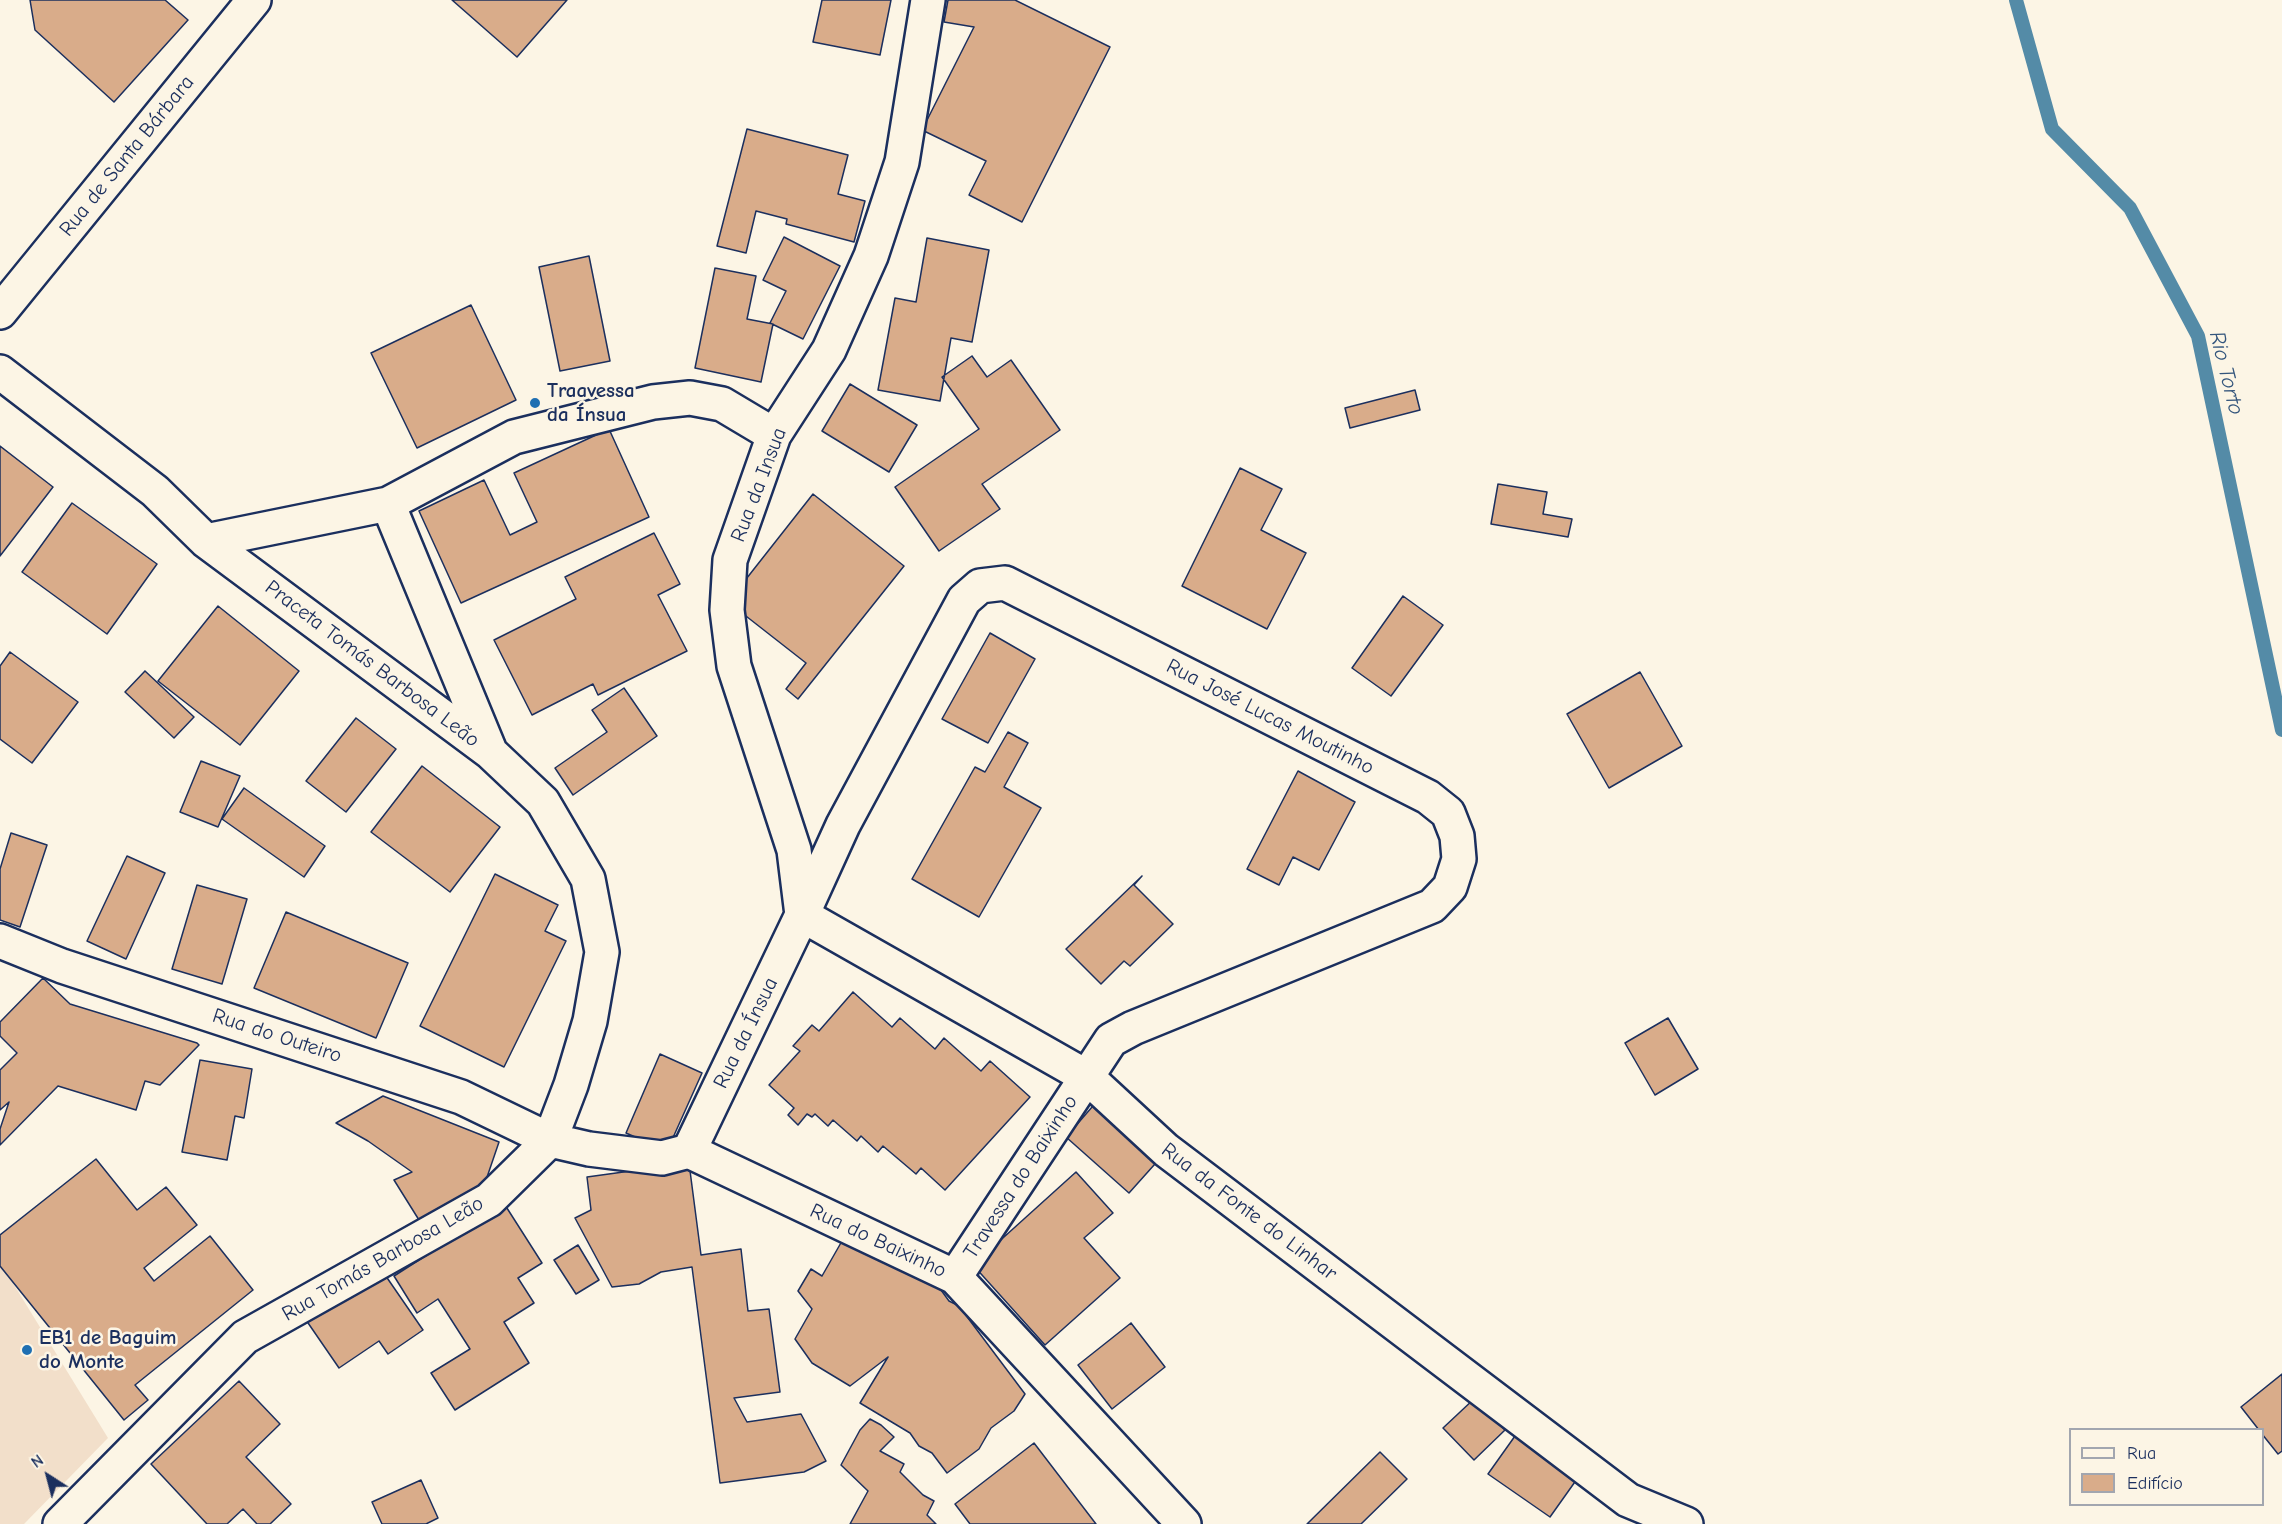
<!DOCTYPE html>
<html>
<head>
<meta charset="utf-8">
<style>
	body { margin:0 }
	#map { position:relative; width:2282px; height:1524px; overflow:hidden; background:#fcf5e5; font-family:"Comic Neue",sans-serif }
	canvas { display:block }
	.legend { position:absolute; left:2069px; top:1428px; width:195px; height:78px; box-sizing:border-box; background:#fcf5e5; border:2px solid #a2a6af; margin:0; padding:8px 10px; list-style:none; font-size:18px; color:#1b2f5e }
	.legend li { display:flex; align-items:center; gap:12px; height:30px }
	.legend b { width:30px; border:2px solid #a2a6af }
	.north { position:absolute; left:18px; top:1446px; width:60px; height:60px; -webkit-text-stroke:4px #fcf5e5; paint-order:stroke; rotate:324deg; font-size:16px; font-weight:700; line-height:24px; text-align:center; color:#1b2f5e }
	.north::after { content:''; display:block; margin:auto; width:21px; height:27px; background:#1b2f5e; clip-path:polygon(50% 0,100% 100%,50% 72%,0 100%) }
</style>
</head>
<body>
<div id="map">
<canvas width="2282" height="1524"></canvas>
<ul class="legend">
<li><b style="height:8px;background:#fcf5e5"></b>Rua</li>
<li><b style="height:16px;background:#d9ac8a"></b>Edifício</li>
</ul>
<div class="north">N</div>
</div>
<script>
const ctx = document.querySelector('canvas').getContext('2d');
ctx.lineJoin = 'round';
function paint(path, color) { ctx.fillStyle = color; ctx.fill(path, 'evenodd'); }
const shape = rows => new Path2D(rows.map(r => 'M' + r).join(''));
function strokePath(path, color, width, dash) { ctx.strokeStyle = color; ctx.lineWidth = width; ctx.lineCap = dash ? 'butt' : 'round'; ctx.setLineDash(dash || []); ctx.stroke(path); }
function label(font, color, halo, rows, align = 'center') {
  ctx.font = font + ' "Comic Neue",sans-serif'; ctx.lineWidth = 5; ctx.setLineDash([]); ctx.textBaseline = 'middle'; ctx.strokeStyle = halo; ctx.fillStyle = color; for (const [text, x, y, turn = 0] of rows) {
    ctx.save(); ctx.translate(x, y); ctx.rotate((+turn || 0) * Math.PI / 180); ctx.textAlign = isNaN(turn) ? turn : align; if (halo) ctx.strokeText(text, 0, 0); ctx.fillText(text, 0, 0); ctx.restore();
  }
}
paint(shape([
	[0,1262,108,1438,24,1524,0,1524]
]), '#f2dfca');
strokePath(shape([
	[2016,0,2052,129,2130,208,2198,336,2282,730]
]), '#548ba7', 14);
const building = shape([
	[30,0,165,0,188,20,114,102,35,30,30,0],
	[452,0,567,0,517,57,452,0],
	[822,0,891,0,880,55,813,42,822,0],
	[948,0,1015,0,1110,47,1022,222,969,195,986,161,922,130,974,27,944,22,948,0],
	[747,129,848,155,838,194,865,201,854,242,786,224,787,219,756,211,746,253,717,246,747,129],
	[784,237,840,266,803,339,770,323,786,291,763,280,784,237],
	[927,238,989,250,972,342,951,338,940,401,878,390,895,298,916,302,927,238],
	[589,256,610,361,560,371,539,267,589,256],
	[715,268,756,276,747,319,773,324,761,382,695,368,715,268],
	[471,305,516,400,417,448,371,353,471,305],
	[972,356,987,377,1011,360,1060,430,982,484,1000,509,939,551,895,487,979,429,942,377,972,356],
	[850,384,917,425,889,472,822,431,850,384],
	[1415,390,1420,410,1350,428,1345,408,1415,390],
	[609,429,649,517,461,603,419,511,484,480,510,535,537,522,514,473,609,429],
	[0,446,53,487,0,556,0,446],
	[1240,468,1282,489,1261,530,1306,553,1267,629,1182,586,1240,468],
	[1498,484,1547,492,1543,514,1572,519,1568,537,1491,524,1498,484],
	[813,494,904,566,798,699,786,689,806,663,728,602,813,494],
	[72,503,157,564,107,634,22,572,72,503],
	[654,533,680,584,658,595,687,651,598,695,593,684,532,715,494,640,576,599,565,577,654,533],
	[1403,596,1443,625,1391,696,1352,668,1403,596],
	[218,606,299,671,240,745,158,681,218,606],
	[990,633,1035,659,988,743,942,719,990,633],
	[10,652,78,702,32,763,0,739,0,666,10,652],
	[145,671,194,717,174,738,125,692,145,671],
	[1640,672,1682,746,1609,788,1567,714,1640,672],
	[624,688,657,736,573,795,555,768,607,732,592,710,624,688],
	[356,718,396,749,346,812,306,781,356,718],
	[1008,732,1028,743,1004,787,1041,808,979,917,912,879,975,767,985,772,1008,732],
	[201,761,240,776,218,827,180,812,201,761],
	[422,766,500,827,450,892,371,832,422,766],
	[1298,771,1355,802,1319,870,1293,857,1279,885,1247,869,1298,771],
	[244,788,325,846,304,877,222,819,244,788],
	[11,833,47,845,20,927,0,920,0,869,11,833],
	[127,856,165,873,126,959,87,941,127,856],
	[495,874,558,905,545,931,566,941,504,1067,420,1026,495,874],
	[1142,876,1134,885,1173,924,1130,966,1124,961,1101,984,1066,949,1142,876],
	[197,885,247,899,222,984,172,969,197,885],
	[286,912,408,963,376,1038,254,988,286,912],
	[43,978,70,1004,197,1043,199,1045,160,1085,145,1081,136,1110,58,1086,0,1145,0,1129,9,1102,0,1110,0,1070,17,1053,0,1036,0,1022,43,978],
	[853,992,892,1027,900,1018,935,1049,944,1038,981,1071,990,1061,1030,1097,945,1190,921,1168,916,1174,883,1146,878,1152,861,1136,857,1141,833,1120,828,1126,815,1114,812,1117,807,1114,798,1125,788,1115,794,1108,769,1085,800,1051,793,1046,812,1025,819,1031,853,992],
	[1668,1018,1698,1069,1655,1095,1625,1043,1668,1018],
	[660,1054,702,1073,667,1151,626,1133,660,1054],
	[200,1060,252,1069,244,1118,235,1116,227,1160,182,1152,200,1060],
	[383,1096,499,1142,484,1186,419,1220,394,1180,412,1172,368,1141,336,1123,383,1096],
	[1099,1099,1163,1155,1129,1193,1066,1137,1099,1099],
	[96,1159,137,1210,166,1187,197,1225,144,1268,154,1281,210,1236,253,1290,135,1385,148,1400,124,1420,0,1266,0,1235,96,1159],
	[689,1163,701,1255,741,1249,748,1311,769,1309,780,1392,734,1398,747,1422,801,1414,826,1461,804,1472,720,1483,692,1267,661,1272,639,1284,612,1287,575,1218,591,1210,587,1177,689,1163],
	[1076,1172,1113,1213,1084,1238,1120,1278,1045,1345,973,1265,1076,1172],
	[505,1205,542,1263,518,1278,534,1303,504,1322,529,1363,455,1410,431,1373,470,1349,438,1299,417,1313,394,1276,505,1205],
	[846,1234,941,1290,949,1301,959,1306,1025,1394,1014,1411,991,1428,979,1449,947,1473,932,1453,919,1446,910,1433,860,1403,888,1357,850,1386,812,1363,795,1339,812,1309,798,1291,811,1269,822,1276,846,1234],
	[578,1245,599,1280,576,1294,554,1260,578,1245],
	[381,1269,423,1330,388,1354,379,1341,339,1368,306,1320,381,1269],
	[1131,1323,1165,1367,1112,1409,1078,1365,1131,1323],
	[2282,1374,2282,1451,2278,1454,2262,1434,2262,1430,2259,1430,2241,1407,2282,1374],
	[239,1381,280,1424,246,1457,291,1504,270,1524,257,1524,243,1509,227,1524,207,1524,151,1464,239,1381],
	[1475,1398,1505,1430,1474,1460,1443,1428,1475,1398],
	[870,1419,881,1425,894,1437,880,1451,904,1464,900,1472,923,1495,934,1501,927,1515,936,1524,850,1524,868,1491,841,1465,860,1430,870,1419],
	[1515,1436,1577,1479,1550,1517,1488,1474,1515,1436],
	[1034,1443,1096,1524,970,1524,955,1504,1034,1443],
	[1380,1452,1407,1479,1361,1524,1307,1524,1380,1452],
	[421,1480,438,1518,426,1524,382,1524,372,1502,421,1480]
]);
paint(building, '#d9ac8a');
strokePath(building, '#1b2f5e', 1.5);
const minor = shape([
	[0,312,254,0],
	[0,372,155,491,206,541,490,752,543,802,588,879,602,952,590,1021,571,1085,550,1140,489,1200,245,1337,60,1524],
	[388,504,490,751],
	[206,541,388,504,514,437,653,402,690,398,722,404,774,435],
	[802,915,1087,1077,1166,1150,1628,1500,1686,1524],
	[802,915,794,850,734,666,727,610,730,560,774,435,829,350,871,256,902,162,928,0],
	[0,941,62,966,461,1097,550,1140,589,1149,662,1158,689,1151,955,1277,1184,1524],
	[689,1151,802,915,843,825,964,600,980,586,1005,583,1428,797,1448,813,1457,836,1459,859,1450,887,1432,906,1133,1028,1111,1040,955,1277]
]);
strokePath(minor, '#1b2f5e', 38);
strokePath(minor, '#fcf5e5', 33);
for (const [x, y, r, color] of [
	[535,403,6,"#1f6fb2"],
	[27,1350,6,"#1f6fb2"]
]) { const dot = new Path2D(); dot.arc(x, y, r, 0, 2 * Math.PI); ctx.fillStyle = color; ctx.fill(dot); strokePath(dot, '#fcf5e5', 2); }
label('21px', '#1b2f5e', '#fcf5e5', [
	["Rua de Santa Bárbara",127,156,-51],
	["Rua da Insua",759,485,-69],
	["Praceta Tomás Barbosa Leão",372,664,37],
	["Rua José Lucas Moutinho",1270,717,27],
	["Rua da Ínsua",746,1033,-64],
	["Rua do Outeiro",277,1036,18],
	["Travessa do Baixinho",1021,1177,-57],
	["Rua da Fonte do Linhar",1249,1212,37],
	["Rua do Baixinho",878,1241,25],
	["Rua Tomás Barbosa Leão",383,1259,-30]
]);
label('bold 21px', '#1b2f5e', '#fcf5e5', [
	["Traavessa",547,391],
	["da Ínsua",547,415],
	["EB1 de Baguim",39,1338],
	["do Monte",39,1362]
], 'left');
label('italic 22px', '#33557c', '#fcf5e5', [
	["Rio Torto",2226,373,76]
]);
</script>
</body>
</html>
